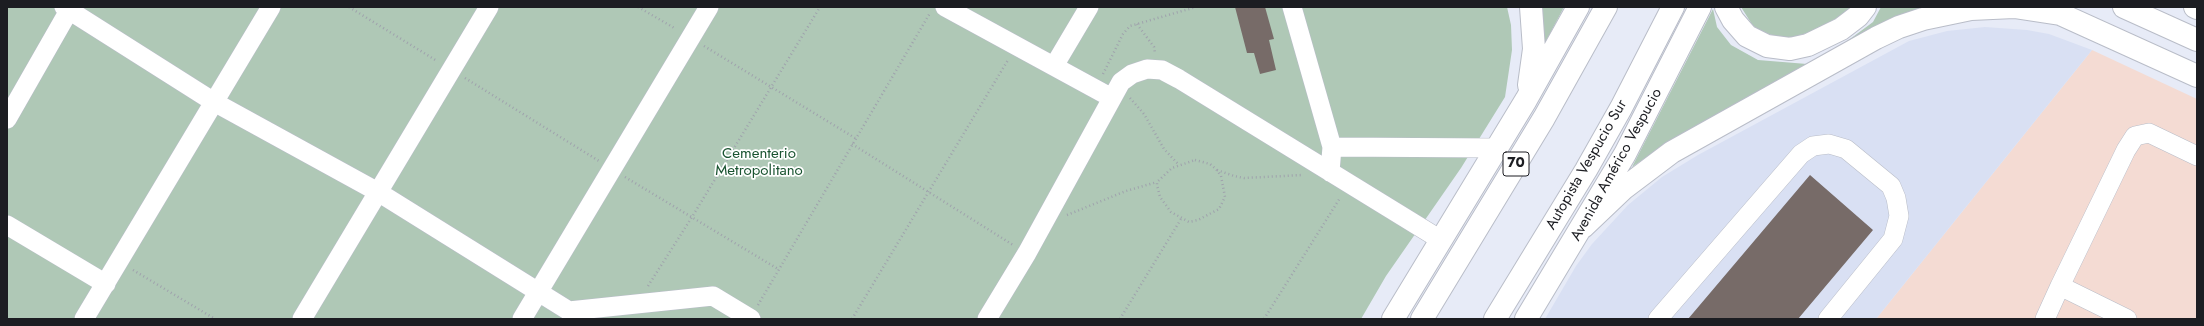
<!DOCTYPE html>
<html>
<head>
<meta charset="utf-8">
<style>
	body { margin:0 }
	#map { position:relative; width:2204px; height:326px; overflow:hidden; background:#e7ebf7; font-family:Jost,sans-serif }
	canvas { display:block }
	.frame { position:absolute; inset:0; border:8px solid #1c1d22; pointer-events:none }
</style>
</head>
<body>
<div id="map">
<canvas width="2204" height="326"></canvas>
<div class="frame"></div>
</div>
<script>
const ctx = document.querySelector('canvas').getContext('2d');
ctx.lineJoin = 'round';
function paint(path, color) { ctx.fillStyle = color; ctx.fill(path, 'evenodd'); }
const shape = rows => new Path2D(rows.map(r => 'M' + r).join(''));
function strokePath(path, color, width, dash) { ctx.strokeStyle = color; ctx.lineWidth = width; ctx.lineCap = dash ? 'butt' : 'round'; ctx.setLineDash(dash || []); ctx.stroke(path); }
function label(font, color, halo, rows, align = 'center') {
  ctx.font = font + ' Jost,sans-serif'; ctx.lineWidth = 3.5; ctx.setLineDash([]); ctx.textBaseline = 'middle'; ctx.strokeStyle = halo; ctx.fillStyle = color; for (const [text, x, y, turn = 0] of rows) {
    ctx.save(); ctx.translate(x, y); ctx.rotate((+turn || 0) * Math.PI / 180); ctx.textAlign = isNaN(turn) ? turn : align; if (halo) ctx.strokeText(text, 0, 0); ctx.fillText(text, 0, 0); ctx.restore();
  }
}
paint(shape([
	[2092,50,2197,99,2197,319,1876,319]
]), '#f4dbd3');
paint(shape([
	[1985,27,2027,30,2049,34,2092,50,1876,319,1545,319,1576,266,1592,244,1628,205,1662,177,1698,155,1909,41,1947,31]
]), '#d9e0f3');
paint(shape([
	[7,7,1507,7,1511,25,1512,50,1505,97,1461,168,1386,276,1361,319,7,319],
	[1536,7,1564,7,1544,45],
	[1741,7,1853,7,1850,11,1811,32,1793,37,1779,37,1765,33,1753,26],
	[1881,7,1922,7,1893,18,1678,136,1632,167,1713,9,1717,27,1731,45,1758,60,1807,64,1846,42,1873,22]
]), '#afc8b6');
paint(shape([
	[1235,7,1265,7,1274,39,1269,40,1276,70,1260,74,1254,53,1247,53],
	[1810,175,1873,230,1798,319,1688,319]
]), '#776b68');
const minor = shape([
	[64,7,214,102,378,192,569,311,713,296,751,319],
	[945,7,1112,98],
	[1292,7,1332,147,1330,172],
	[1054,66,1089,7],
	[7,119,71,7],
	[1332,147,1497,148],
	[7,225,106,284],
	[2060,286,2127,319],
	[84,319,271,7],
	[302,319,489,7],
	[522,319,709,7],
	[987,319,1027,253,1121,82,1132,74,1147,69,1162,70,1179,79,1441,240],
	[1658,319,1801,154,1813,146,1829,144,1846,149,1891,186,1896,198,1899,216,1893,239,1828,319],
	[2045,319,2060,286,2126,150,2135,136,2149,133,2197,156]
]);
const major = shape([
	[1726,7,1733,20,1747,36,1767,46,1790,49,1808,45,1841,29,1858,16,1865,7],
	[2047,8,2197,76],
	[1529,85,1534,49,1531,7],
	[1583,227,1623,189,1672,152,1876,38,1899,27,1923,19,1971,9,2014,7,2060,14],
	[1393,319,1526,100,1578,7],
	[1526,319,1625,154,1700,7]
]);
const highway = shape([
	[2124,7,2197,40],
	[2195,7,2197,8],
	[1422,319,1544,118,1606,7],
	[1495,319,1586,170,1621,108,1673,7]
]);
strokePath(minor, '#b9bdc8', 20);
strokePath(major, '#b9bdc8', 24);
strokePath(highway, '#b9bdc8', 24);
strokePath(shape([
	[349,7,437,61],
	[638,7,676,29],
	[1137,24,1154,47,1155,53],
	[704,46,855,138],
	[1103,74,1123,34,1130,26,1196,7],
	[465,78,599,161],
	[1130,98,1144,114,1164,149,1179,165],
	[852,144,1013,245],
	[1195,160,1210,164,1216,169,1221,176,1225,197,1219,209,1198,220,1189,222,1171,212,1160,197,1157,185,1157,182,1172,168,1195,160],
	[1217,170,1234,176,1244,178,1303,175],
	[625,177,778,269],
	[1067,215,1126,191,1157,182],
	[133,270,215,319],
	[648,286,692,217,820,7],
	[758,305,930,13],
	[852,319,1008,60],
	[1120,319,1181,219],
	[1264,319,1340,198]
]), '#9fa2ac', 2.5, [1, 3]);
strokePath(minor, '#fff', 19);
strokePath(major, '#fff', 22);
strokePath(highway, '#fff', 22);
for (const [x, y, w] of [
	[1516,164,26]
]) { const box = new Path2D(); box.roundRect(x - w / 2, y - 12, w, 24, 3); ctx.fillStyle = '#fff'; ctx.fill(box); strokePath(box, '#1c1d22', 1); }
label('bold 14px', '#1c1d22', null, [
	["70",1516,164]
]);
label('15px', '#195330', '#fff', [
	["Cementerio",759,154],
	["Metropolitano",759,171]
]);
label('15px', '#1c1d22', '#fff', [
	["Autopista Vespucio Sur",1587,165,-60],
	["Avenida Américo Vespucio",1617,165,-61]
]);
</script>
</body>
</html>
